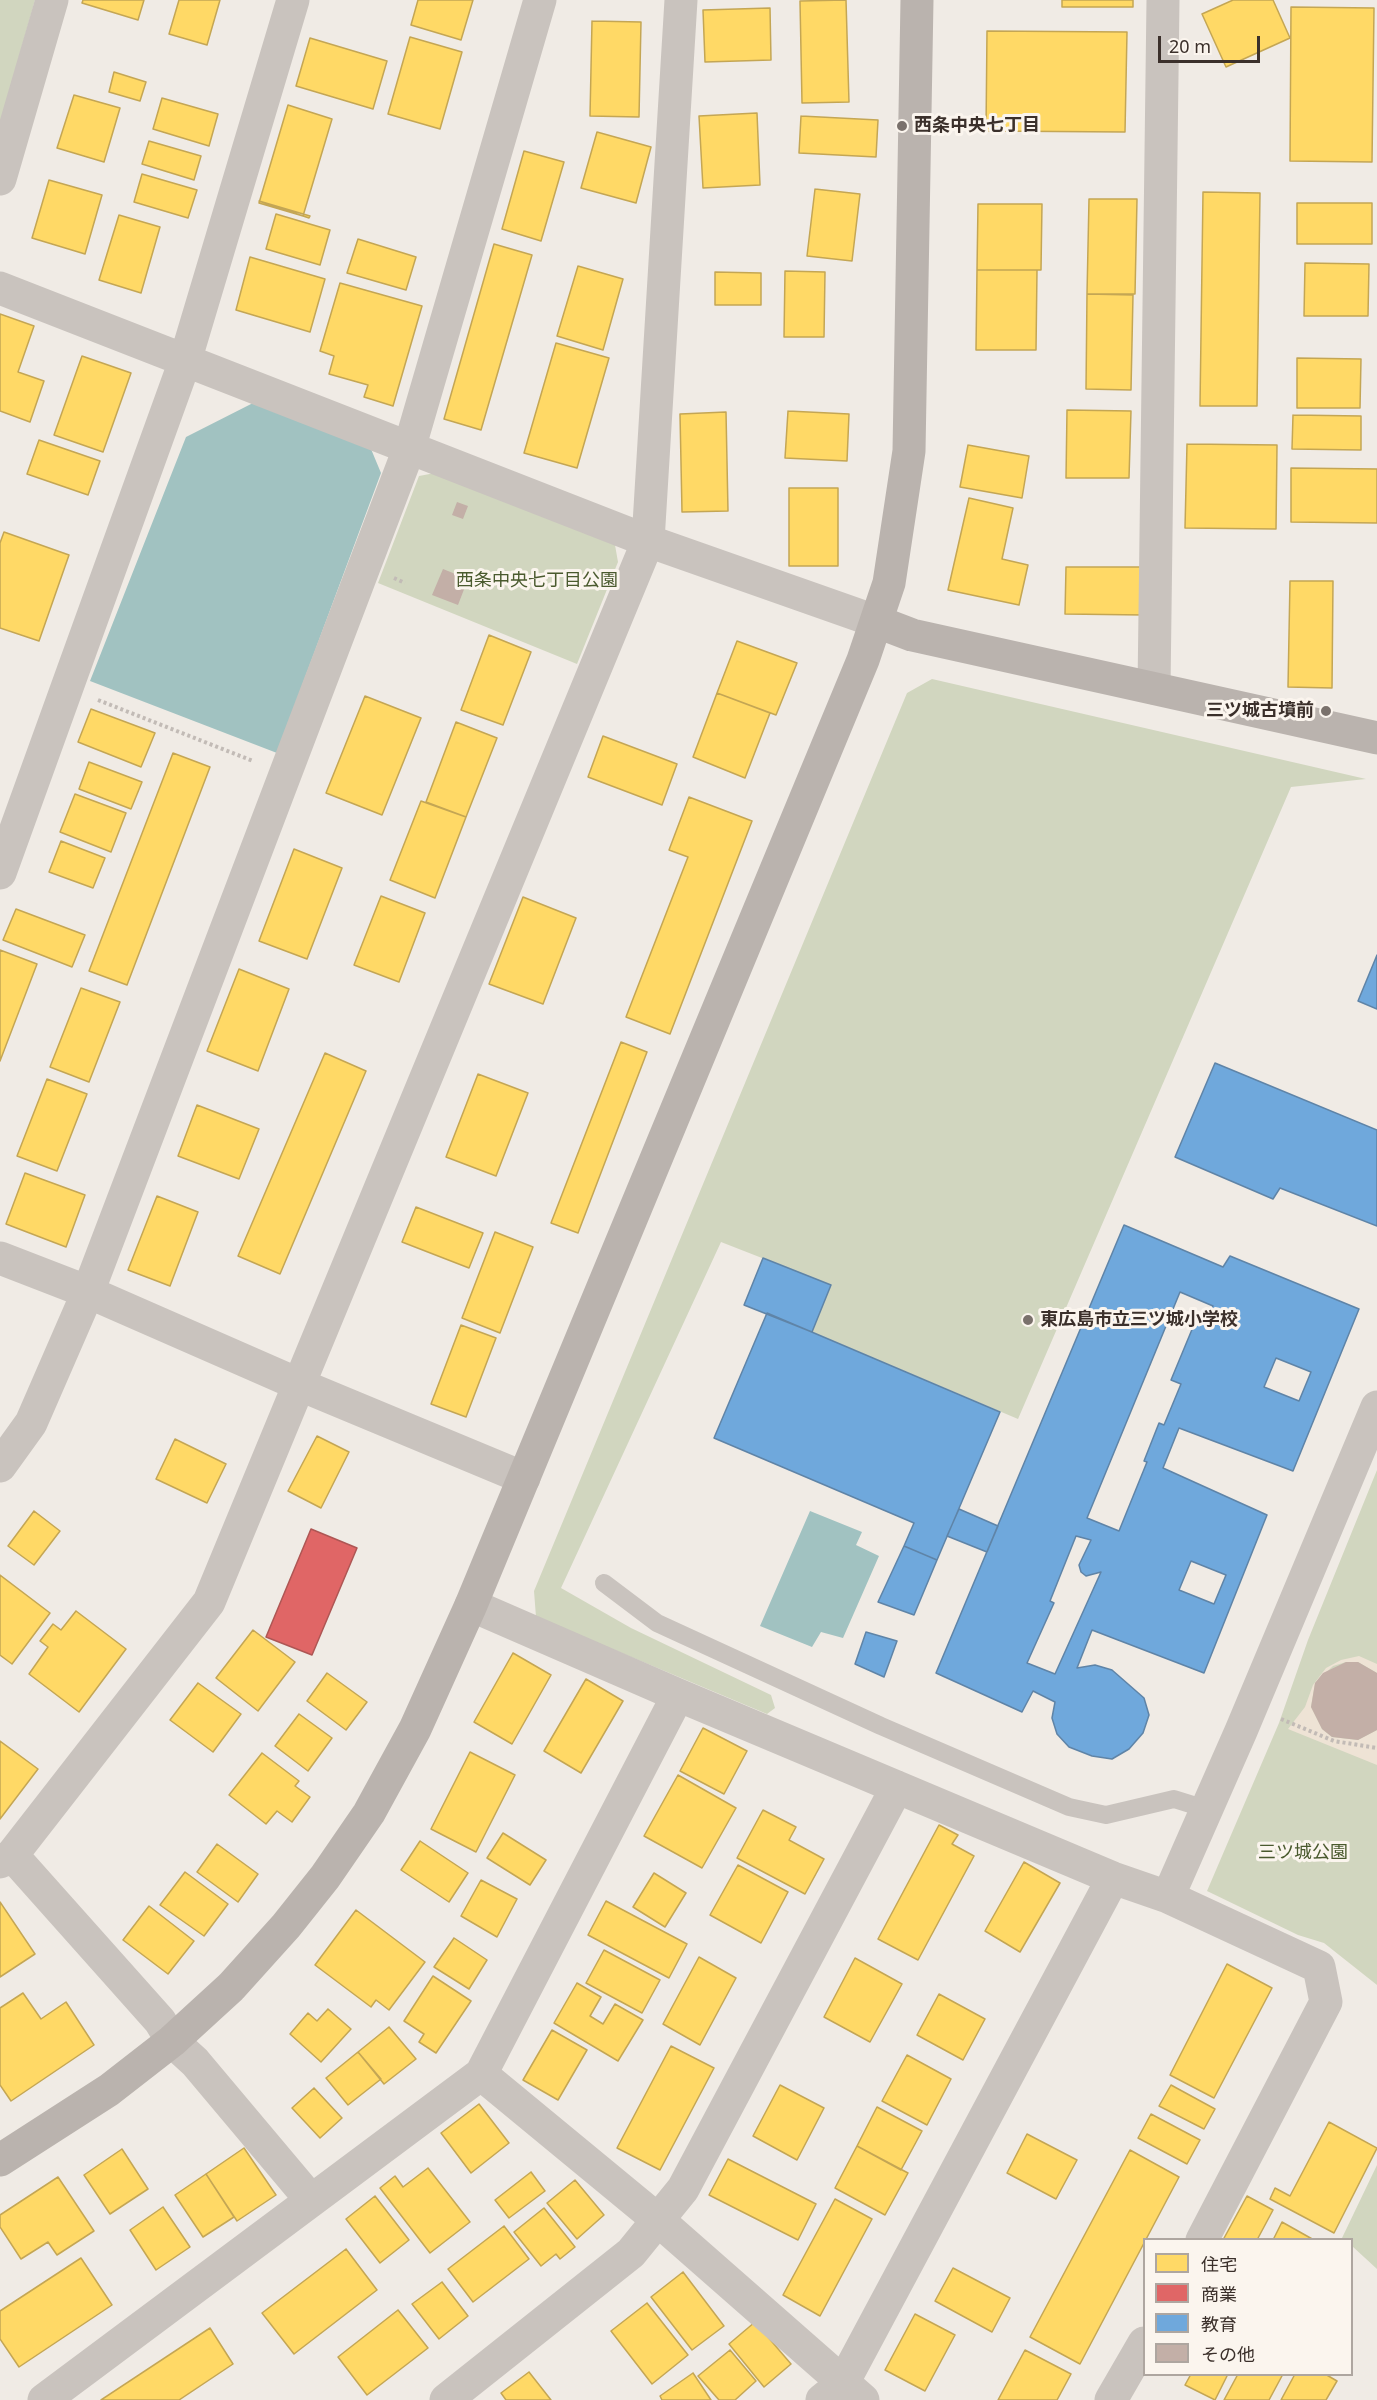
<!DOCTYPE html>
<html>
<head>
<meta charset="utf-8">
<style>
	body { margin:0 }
	#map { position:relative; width:1377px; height:2400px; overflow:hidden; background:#f0ebe5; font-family:"Noto Sans","Noto Sans JP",sans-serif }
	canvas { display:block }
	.legend { position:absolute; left:1143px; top:2238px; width:210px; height:138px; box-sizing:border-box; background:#fbf5ee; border:2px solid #aea6a0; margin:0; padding:8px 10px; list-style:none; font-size:18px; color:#3b302b }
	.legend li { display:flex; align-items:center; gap:12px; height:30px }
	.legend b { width:30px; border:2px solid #aea6a0 }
	.scale { position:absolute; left:1158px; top:36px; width:102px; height:27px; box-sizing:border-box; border:3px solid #3b302b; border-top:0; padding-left:8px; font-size:18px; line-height:21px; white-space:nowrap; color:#3b302b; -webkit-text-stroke:4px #fbf5ee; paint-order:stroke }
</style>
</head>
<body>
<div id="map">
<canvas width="1377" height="2400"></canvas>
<ul class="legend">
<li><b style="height:16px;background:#ffd966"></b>住宅</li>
<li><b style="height:16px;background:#e06666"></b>商業</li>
<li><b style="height:16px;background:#6fa8dc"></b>教育</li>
<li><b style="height:16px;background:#c3afa7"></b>その他</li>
</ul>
<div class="scale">20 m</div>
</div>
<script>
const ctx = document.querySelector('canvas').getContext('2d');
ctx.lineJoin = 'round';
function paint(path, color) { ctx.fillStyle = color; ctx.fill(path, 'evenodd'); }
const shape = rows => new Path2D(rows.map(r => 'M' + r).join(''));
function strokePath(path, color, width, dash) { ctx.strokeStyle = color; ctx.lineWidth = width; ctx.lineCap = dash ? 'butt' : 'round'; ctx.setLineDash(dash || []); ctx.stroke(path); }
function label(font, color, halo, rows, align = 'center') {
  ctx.font = font + ' "Noto Sans","Noto Sans JP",sans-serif'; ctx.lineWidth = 6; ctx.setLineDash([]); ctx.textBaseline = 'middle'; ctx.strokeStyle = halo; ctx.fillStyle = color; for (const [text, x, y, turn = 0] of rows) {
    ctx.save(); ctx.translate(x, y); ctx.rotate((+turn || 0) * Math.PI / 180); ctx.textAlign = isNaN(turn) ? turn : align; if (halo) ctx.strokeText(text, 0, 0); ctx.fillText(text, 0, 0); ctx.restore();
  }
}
paint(shape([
	[0,0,35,0,0,124],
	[435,473,615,545,618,562,577,664,378,583,419,476],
	[932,679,1366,779,1291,787,1018,1419,812,1332,831,1285,721,1242,561,1588,631,1628,771,1695,775,1708,767,1714,536,1617,534,1591,907,693],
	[1377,1470,1377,1985,1324,1943,1298,1935,1207,1891,1279,1723,1308,1640],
	[1377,2165,1377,2269,1352,2246,1352,2240,1342,2238]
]), '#d1d6bf');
paint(shape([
	[1359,1656,1377,1664,1377,1673,1358,1662,1346,1662,1333,1666,1315,1683,1311,1707,1322,1729,1332,1737,1358,1740,1377,1730,1377,1765,1288,1729,1305,1707,1313,1685,1326,1668,1341,1660]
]), '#eee3d5');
paint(shape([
	[255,402,371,449,381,473,277,753,90,681,186,437],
	[810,1511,862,1532,856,1545,879,1556,843,1638,821,1632,812,1647,760,1626]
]), '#a1c2c1');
const homes = shape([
	[83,0,144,0,138,20,82,3,83,0],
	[179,0,220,0,207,45,169,34,179,0],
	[418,0,473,0,461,40,411,25,418,0],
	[846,0,849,102,802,103,800,1,846,0],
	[1062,0,1133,0,1133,7,1062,7,1062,0],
	[1233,0,1273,0,1290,38,1226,67,1202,14,1233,0],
	[1291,7,1374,8,1372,162,1290,161,1291,7],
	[770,8,771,60,705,62,703,10,770,8],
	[592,21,641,22,639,117,590,116,592,21],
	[987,31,1127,32,1125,132,986,131,987,31],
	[410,37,462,52,440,129,388,114,410,37],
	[310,38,387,61,373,109,296,86,310,38],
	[114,72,146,82,140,101,109,92,114,72],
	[74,95,120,108,104,162,57,148,74,95],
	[162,98,218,114,209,146,153,129,162,98],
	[288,105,332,119,303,216,259,203,288,105],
	[757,113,760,185,703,188,699,116,757,113],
	[801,116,878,120,876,157,799,153,801,116],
	[597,132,651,147,636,203,581,188,597,132],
	[149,141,201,156,194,180,142,164,149,141],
	[524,151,564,162,541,241,502,229,524,151],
	[142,174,197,190,188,218,134,202,142,174],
	[49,180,102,195,85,254,32,238,49,180],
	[815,189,860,194,852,261,807,256,815,189],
	[1203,192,1260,193,1257,406,1200,406,1203,192],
	[1089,199,1137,199,1135,294,1087,294,1089,199],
	[259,201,310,216,309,218,259,201],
	[1297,203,1372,203,1372,244,1297,244,1297,203],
	[978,204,1042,204,1041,270,977,270,978,204],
	[276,214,330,230,320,265,266,249,276,214],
	[119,215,160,227,141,293,99,280,119,215],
	[358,239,416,257,406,290,347,273,358,239],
	[494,244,532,255,481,430,444,419,494,244],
	[250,257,325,279,310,332,236,310,250,257],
	[1305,263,1369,264,1368,316,1304,316,1305,263],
	[578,266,623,279,603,350,557,336,578,266],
	[977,270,1037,270,1036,350,976,350,977,270],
	[785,271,825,272,824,337,784,337,785,271],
	[715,272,761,273,761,305,715,305,715,272],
	[340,283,422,306,393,406,364,397,368,385,329,374,334,356,320,351,340,283],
	[1087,294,1133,295,1131,390,1086,389,1087,294],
	[0,314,34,326,18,372,44,381,30,422,0,411,0,314],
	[556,343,609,358,577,468,524,453,556,343],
	[82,356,131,373,103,452,54,435,82,356],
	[1297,358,1361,359,1360,408,1297,408,1297,358],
	[1067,410,1131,411,1129,478,1066,478,1067,410],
	[788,411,849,414,847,461,785,458,788,411],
	[726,412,728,511,682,512,680,414,726,412],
	[1293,415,1361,416,1361,450,1292,449,1293,415],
	[39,440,100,461,88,495,27,474,39,440],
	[1187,444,1277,445,1276,529,1185,528,1187,444],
	[968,445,1029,456,1022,498,960,487,968,445],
	[1291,468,1377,469,1377,523,1291,522,1291,468],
	[789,488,838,488,838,566,789,566,789,488],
	[969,498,1013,508,1002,559,1028,565,1019,605,948,590,969,498],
	[4,532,69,555,39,641,0,628,0,543,4,532],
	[1066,567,1144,567,1144,615,1065,614,1066,567],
	[1290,581,1333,581,1332,688,1288,687,1290,581],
	[489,635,531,652,503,725,461,710,489,635],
	[737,641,797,663,776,715,717,693,737,641],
	[717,693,770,713,745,778,693,757,717,693],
	[365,696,421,718,382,815,326,793,365,696],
	[91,709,155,733,141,767,78,742,91,709],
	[456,722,497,738,466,817,426,802,456,722],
	[603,736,677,764,662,805,588,777,603,736],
	[173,753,210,767,127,985,89,971,173,753],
	[89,762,142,782,131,809,79,789,89,762],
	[75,794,126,813,111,852,60,832,75,794],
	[689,797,752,821,670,1034,626,1017,688,857,669,850,689,797],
	[421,801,466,817,435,898,390,880,421,801],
	[61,841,105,858,93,888,49,872,61,841],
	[294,849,342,868,307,959,259,941,294,849],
	[381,896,425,913,399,982,354,965,381,896],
	[523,897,576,918,543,1004,489,984,523,897],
	[16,909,85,935,72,967,3,940,16,909],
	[0,950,37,964,0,1061,0,950],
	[239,969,289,989,258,1071,207,1051,239,969],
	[81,988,120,1002,89,1082,50,1067,81,988],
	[621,1042,647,1052,578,1233,551,1223,621,1042],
	[325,1053,366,1071,280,1274,238,1256,325,1053],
	[478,1074,528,1093,496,1176,446,1157,478,1074],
	[47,1079,87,1094,57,1171,17,1156,47,1079],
	[197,1105,259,1129,239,1179,178,1156,197,1105],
	[25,1173,85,1195,66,1247,6,1224,25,1173],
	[157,1196,198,1212,170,1286,128,1270,157,1196],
	[416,1207,483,1233,469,1268,402,1242,416,1207],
	[495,1232,533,1247,500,1333,462,1318,495,1232],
	[461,1325,496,1338,466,1417,431,1404,461,1325],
	[317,1436,349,1452,321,1508,288,1491,317,1436],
	[175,1439,226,1464,207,1503,156,1479,175,1439],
	[34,1511,60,1531,34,1565,8,1546,34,1511],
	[0,1575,50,1613,12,1664,0,1655,0,1575],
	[76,1611,126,1649,79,1712,29,1674,48,1647,40,1641,53,1624,61,1630,76,1611],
	[253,1630,295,1662,258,1711,216,1678,253,1630],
	[513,1653,551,1675,512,1744,474,1722,513,1653],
	[327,1673,367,1702,346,1730,307,1701,327,1673],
	[586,1679,623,1701,581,1773,544,1751,586,1679],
	[198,1683,241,1714,213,1752,170,1720,198,1683],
	[299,1714,332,1738,308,1771,275,1746,299,1714],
	[703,1728,747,1751,724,1794,680,1771,703,1728],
	[0,1741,38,1769,0,1819,0,1741],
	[470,1752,515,1775,476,1852,431,1829,470,1752],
	[262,1753,299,1781,295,1786,310,1797,292,1822,277,1811,266,1824,229,1795,262,1753],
	[678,1775,736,1808,702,1868,644,1836,678,1775],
	[763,1810,796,1827,789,1840,824,1859,805,1894,737,1858,763,1810],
	[939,1825,958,1835,952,1844,974,1856,918,1960,878,1939,939,1825],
	[503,1833,546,1860,530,1885,487,1858,503,1833],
	[420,1841,468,1873,449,1902,401,1870,420,1841],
	[217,1844,258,1874,238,1902,197,1872,217,1844],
	[1024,1862,1060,1883,1020,1952,985,1931,1024,1862],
	[738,1865,788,1892,761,1943,710,1915,738,1865],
	[185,1872,228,1904,204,1936,160,1905,185,1872],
	[654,1873,686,1893,665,1927,633,1907,654,1873],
	[481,1880,517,1899,497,1937,461,1916,481,1880],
	[606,1901,687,1944,669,1978,588,1935,606,1901],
	[0,1902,35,1954,0,1977,0,1902],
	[149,1906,194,1941,168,1974,123,1940,149,1906],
	[356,1910,425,1962,389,2010,376,2000,371,2007,315,1965,356,1910],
	[454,1938,487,1960,469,1989,434,1967,454,1938],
	[604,1950,660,1980,642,2013,586,1983,604,1950],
	[699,1957,736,1978,700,2045,663,2024,699,1957],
	[855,1958,902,1984,870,2042,824,2017,855,1958],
	[1227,1964,1272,1988,1214,2098,1170,2075,1227,1964],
	[433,1976,471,2001,436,2053,419,2042,424,2034,404,2021,433,1976],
	[577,1983,601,1997,590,2016,603,2024,615,2004,643,2020,618,2061,554,2023,577,1983],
	[23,1993,41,2019,66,2002,94,2045,11,2101,0,2085,0,2008,23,1993],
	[939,1994,985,2019,963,2060,917,2035,939,1994],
	[328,2009,351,2029,321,2062,290,2034,308,2013,317,2021,328,2009],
	[389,2027,416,2059,384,2084,358,2052,389,2027],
	[552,2030,587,2050,558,2100,523,2080,552,2030],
	[671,2046,714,2068,660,2170,617,2148,671,2046],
	[358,2052,381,2079,348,2105,326,2078,358,2052],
	[907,2055,951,2079,927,2125,882,2101,907,2055],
	[780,2085,824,2108,797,2160,753,2136,780,2085],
	[1171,2085,1215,2109,1204,2129,1159,2106,1171,2085],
	[314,2088,342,2118,320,2138,292,2108,314,2088],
	[479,2104,509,2143,471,2173,441,2133,479,2104],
	[877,2107,922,2131,901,2170,857,2146,877,2107],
	[1151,2114,1200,2140,1187,2164,1138,2138,1151,2114],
	[1329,2122,1377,2148,1334,2233,1270,2199,1275,2188,1290,2196,1329,2122],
	[1027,2134,1077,2160,1056,2199,1007,2173,1027,2134],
	[857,2146,908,2173,885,2215,835,2188,857,2146],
	[244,2148,276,2195,237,2221,206,2174,244,2148],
	[122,2149,148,2189,110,2214,84,2175,122,2149],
	[1130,2150,1179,2177,1080,2364,1030,2337,1130,2150],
	[728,2159,816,2204,798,2240,709,2195,728,2159],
	[428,2168,470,2222,430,2253,380,2188,395,2176,403,2187,428,2168],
	[531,2172,545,2191,509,2218,495,2200,531,2172],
	[206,2174,234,2217,203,2237,175,2195,206,2174],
	[58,2177,94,2231,57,2255,48,2242,21,2259,0,2227,0,2215,58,2177],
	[575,2180,604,2215,577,2239,547,2203,575,2180],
	[375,2196,409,2240,380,2263,346,2219,375,2196],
	[1247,2196,1273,2210,1257,2240,1223,2240,1247,2196],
	[835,2199,872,2219,820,2316,783,2295,835,2199],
	[163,2207,190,2247,156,2270,130,2230,163,2207],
	[544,2208,575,2247,560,2259,556,2254,541,2266,514,2232,544,2208],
	[1282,2222,1314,2240,1273,2240,1282,2222],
	[504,2226,529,2259,473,2302,448,2269,504,2226],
	[346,2249,377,2290,294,2354,262,2313,346,2249],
	[81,2258,112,2305,19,2367,0,2339,0,2311,81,2258],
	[953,2268,1010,2298,992,2332,935,2301,953,2268],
	[683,2272,724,2326,692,2350,651,2297,683,2272],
	[442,2282,468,2316,439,2339,412,2304,442,2282],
	[647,2303,688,2355,652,2384,611,2331,647,2303],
	[398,2310,428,2348,367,2395,338,2357,398,2310],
	[915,2314,955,2335,925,2391,885,2370,915,2314],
	[755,2322,791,2364,764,2387,729,2344,755,2322],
	[210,2328,233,2364,179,2400,101,2400,210,2328],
	[730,2350,756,2381,735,2400,719,2400,698,2376,730,2350],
	[1025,2350,1071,2374,1057,2400,998,2400,1025,2350],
	[529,2372,551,2400,506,2400,501,2393,529,2372],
	[693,2373,711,2400,662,2400,660,2396,693,2373],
	[1191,2374,1228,2374,1215,2400,1185,2385,1191,2374],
	[1238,2374,1283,2374,1269,2400,1224,2400,1238,2374],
	[1295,2374,1325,2374,1337,2381,1326,2400,1281,2400,1295,2374]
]);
paint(homes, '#ffd966');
strokePath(homes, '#c4a654', 1.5);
const shops = shape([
	[311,1529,357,1548,312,1655,266,1637,311,1529]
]);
paint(shops, '#e06666');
strokePath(shops, '#ae5654', 1.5);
const schools = shape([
	[1377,955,1377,1009,1358,1001,1377,955],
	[1215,1063,1377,1130,1377,1226,1280,1188,1273,1199,1175,1157,1215,1063],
	[1124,1225,1223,1267,1230,1256,1359,1309,1293,1471,1179,1428,1163,1468,1267,1515,1204,1673,1092,1630,1077,1668,1095,1665,1112,1670,1144,1698,1149,1715,1143,1733,1129,1749,1112,1759,1092,1756,1069,1747,1057,1734,1052,1718,1055,1702,1033,1691,1022,1712,936,1673,1124,1225],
	[1180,1292,1213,1306,1207,1319,1198,1315,1171,1380,1181,1384,1164,1425,1159,1423,1144,1461,1147,1462,1119,1531,1087,1518,1180,1292],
	[1276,1358,1311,1372,1299,1401,1264,1387,1276,1358],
	[1076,1536,1091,1540,1079,1565,1081,1572,1086,1576,1101,1572,1055,1674,1027,1663,1054,1603,1050,1601,1076,1536],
	[1191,1561,1226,1575,1214,1604,1179,1590,1191,1561],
	[763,1258,831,1285,812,1332,744,1305,763,1258],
	[767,1313,1000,1412,937,1560,904,1546,914,1523,714,1438,767,1313],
	[959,1509,998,1526,987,1552,947,1536,959,1509],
	[904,1546,937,1560,914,1615,878,1602,904,1546],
	[866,1632,897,1641,884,1677,855,1664,866,1632]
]);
paint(schools, '#6fa8dc');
strokePath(schools, '#5f84a7', 1.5);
paint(shape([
	[457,502,468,506,463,519,452,515],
	[443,569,468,579,458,605,432,595],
	[1346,1662,1358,1662,1377,1673,1377,1730,1358,1740,1332,1737,1322,1729,1311,1707,1315,1683,1323,1673]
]), '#c3afa7');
strokePath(shape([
	[394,578,405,583],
	[98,700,253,761],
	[1281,1719,1334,1741,1377,1748]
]), '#c2bbb6', 4, [3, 3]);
strokePath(shape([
	[604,1583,657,1623,881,1726,1069,1807,1106,1815,1174,1799,1206,1809]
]), '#c9c3be', 18);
strokePath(shape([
	[0,179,52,0],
	[0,288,648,541,878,622],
	[1154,688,1163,0],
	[0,873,185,361,293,0],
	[0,1258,88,1292,298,1384,524,1478],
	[0,1466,31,1423,88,1292,409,449,540,0],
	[471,1605,678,1695,1113,1878,1168,1897,1319,1967,1326,2002,1202,2240],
	[12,1855,160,2021,172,2041,195,2062,311,2200],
	[0,1862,12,1855,209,1602,648,541,681,0],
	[1168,1897,1241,1731,1377,1407],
	[481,2074,658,2220,863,2400],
	[44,2400,481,2074,678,1695],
	[446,2400,631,2253,683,2189,897,1787],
	[822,2400,843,2383,1113,1878],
	[1111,2400,1144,2343]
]), '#c9c3be', 33);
strokePath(shape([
	[878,622,912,635,1377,738],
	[0,2160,109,2090,172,2041,231,1987,286,1926,325,1877,369,1813,415,1729,471,1605,863,660,889,583,909,451,917,0]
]), '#bab3ae', 33);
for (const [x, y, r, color] of [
	[902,126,6,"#7a716c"],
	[1326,711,6,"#7a716c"],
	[1028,1320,6,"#7a716c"]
]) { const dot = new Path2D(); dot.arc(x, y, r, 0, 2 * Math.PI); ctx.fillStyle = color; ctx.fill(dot); strokePath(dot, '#fbf5ee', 2); }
label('bold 18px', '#3b302b', '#fbf5ee', [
	["西条中央七丁目",914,126],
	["三ツ城古墳前",1314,711,"right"],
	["東広島市立三ツ城小学校",1040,1320]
], 'left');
label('18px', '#4a5a2e', '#fbf5ee', [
	["西条中央七丁目公園",537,581],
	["三ツ城公園",1303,1853]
]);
</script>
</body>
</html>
